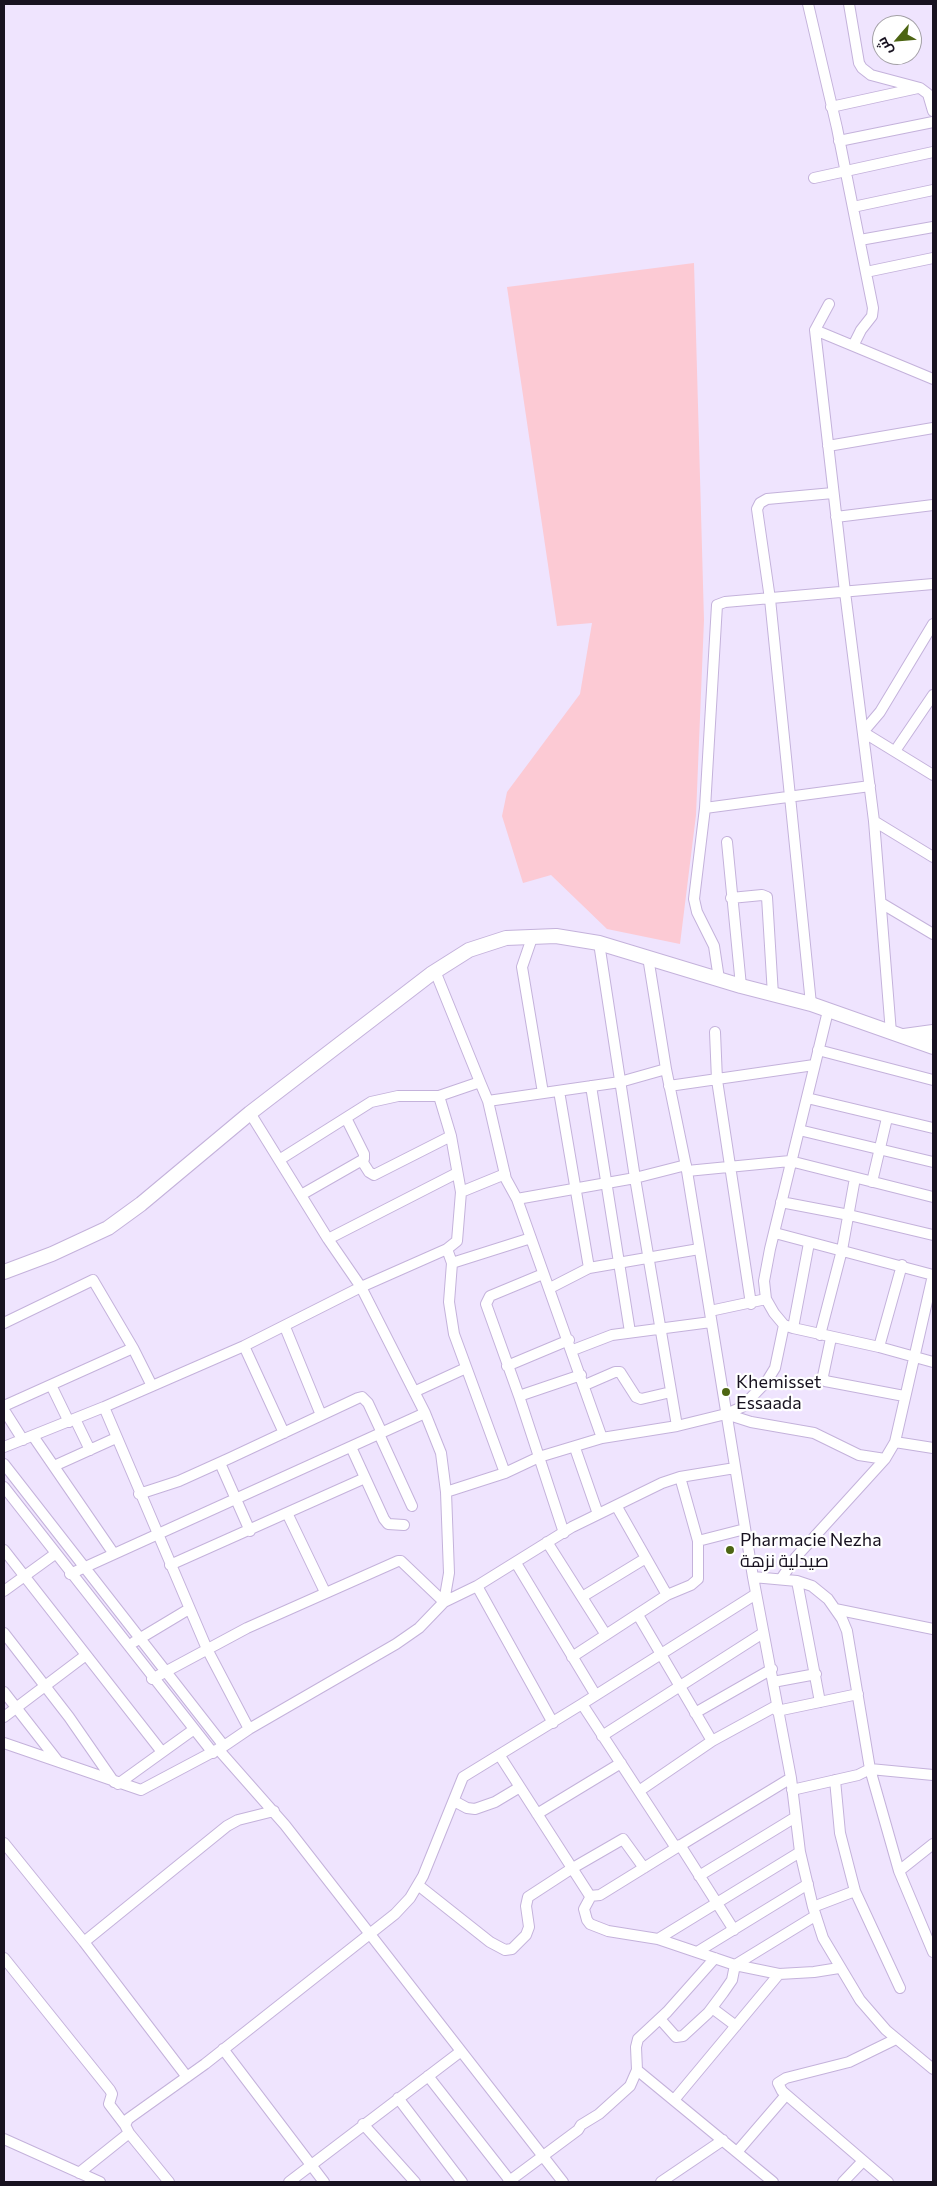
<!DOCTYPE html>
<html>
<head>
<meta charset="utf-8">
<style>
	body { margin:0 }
	#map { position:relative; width:937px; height:2186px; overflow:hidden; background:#efe4fe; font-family:Commissioner,Cairo,sans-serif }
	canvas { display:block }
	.frame { position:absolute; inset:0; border:5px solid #181220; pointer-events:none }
	.north { position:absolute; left:872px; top:15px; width:50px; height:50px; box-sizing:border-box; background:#fff; border:1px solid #a3a0a6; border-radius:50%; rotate:243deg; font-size:14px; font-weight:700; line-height:20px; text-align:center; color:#181220 }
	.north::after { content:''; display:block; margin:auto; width:18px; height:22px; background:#4d6513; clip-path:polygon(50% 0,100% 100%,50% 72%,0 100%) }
</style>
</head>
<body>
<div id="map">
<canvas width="937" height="2186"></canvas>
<div class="frame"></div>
<div class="north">ش</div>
</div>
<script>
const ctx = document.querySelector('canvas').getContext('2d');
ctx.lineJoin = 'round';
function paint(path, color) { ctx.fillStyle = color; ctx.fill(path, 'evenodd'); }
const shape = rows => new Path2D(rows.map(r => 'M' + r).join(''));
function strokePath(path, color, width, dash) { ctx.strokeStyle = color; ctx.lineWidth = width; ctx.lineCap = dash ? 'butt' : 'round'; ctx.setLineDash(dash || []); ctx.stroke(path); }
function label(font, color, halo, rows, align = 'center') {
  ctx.font = font + ' Commissioner,Cairo,sans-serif'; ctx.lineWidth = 4.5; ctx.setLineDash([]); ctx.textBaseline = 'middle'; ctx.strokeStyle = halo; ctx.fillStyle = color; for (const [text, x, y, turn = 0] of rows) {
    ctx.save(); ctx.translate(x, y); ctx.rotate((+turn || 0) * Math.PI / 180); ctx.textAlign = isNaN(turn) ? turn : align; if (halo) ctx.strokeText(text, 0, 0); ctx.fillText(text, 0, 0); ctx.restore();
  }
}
paint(shape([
	[694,263,704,620,696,815,680,944,607,929,551,875,523,883,502,816,507,792,580,694,592,623,557,626,507,287]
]), '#fccad4');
const minor = shape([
	[808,4,837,128,873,308,872,316,861,330,854,344],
	[849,4,859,63,862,68,871,75,920,88,928,94,933,111],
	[831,107,918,88],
	[839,141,933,122],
	[814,178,933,152],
	[853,207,933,190],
	[860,240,933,227],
	[866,272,933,258],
	[829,304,815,330,845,592,874,821,891,1033],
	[815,330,933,379],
	[828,446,933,428],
	[836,517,933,505],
	[933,624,880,712,863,732,933,775],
	[895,751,933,695],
	[705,808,870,786],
	[874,821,933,857],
	[727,842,741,986],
	[731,898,762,895,767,897,773,995],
	[881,903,933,934],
	[533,935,522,967,543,1093],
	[599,943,635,1178,677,1426],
	[648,957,666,1069,687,1171,753,1577,791,1778,800,1852,813,1907,823,1938,860,2000,886,2030,933,2069],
	[435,971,480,1082],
	[719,979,714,946,697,912,694,899,705,808,717,605,725,602,933,584],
	[811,1004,770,599,757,509,760,503,767,499,833,493],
	[828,1011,770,1249,764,1281,766,1299,774,1313,784,1325,793,1328,879,1347,933,1362],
	[715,1032,717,1080,751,1304],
	[818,1050,933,1080],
	[591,1086,630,1332],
	[669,1086,814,1065],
	[559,1091,589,1268],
	[439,1096,480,1082,488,1101],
	[807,1098,933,1128],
	[799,1130,933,1162],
	[362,1161,369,1172,374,1175,451,1136],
	[687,1171,790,1161,933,1197],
	[872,1182,887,1118],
	[461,1192,505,1174],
	[301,1195,364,1159,364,1154,346,1118],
	[517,1199,506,1179,488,1101,620,1082,666,1069],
	[781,1202,849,1215,933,1235],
	[775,1233,933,1275],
	[328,1239,457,1173],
	[447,1249,452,1263,449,1302,454,1334,505,1473],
	[452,1263,531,1238],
	[543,1274,490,1296,486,1304,519,1396,564,1533],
	[550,1288,589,1268,699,1249],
	[710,1311,766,1299],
	[4,1323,93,1280,133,1348,152,1386],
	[285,1327,321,1415],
	[793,1328,809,1243],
	[820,1335,842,1250,855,1178],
	[831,1338,823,1376,825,1381,904,1396],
	[244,1346,284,1433],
	[879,1347,902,1265],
	[573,1350,612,1335,711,1322],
	[507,1366,569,1340],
	[51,1385,69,1422],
	[585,1385,615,1372,620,1372,636,1397,641,1399,671,1392],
	[416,1391,466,1368],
	[519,1396,581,1375],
	[4,1406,133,1348],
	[104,1407,207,1649,249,1729],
	[4,1410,23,1440],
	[726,1414,751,1422,814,1433,859,1455,885,1459],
	[75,1419,90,1450],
	[379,1434,412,1506],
	[33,1436,114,1554],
	[602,1438,517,1199,635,1178,686,1165],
	[895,1442,933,1448],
	[4,1447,104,1407,244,1346,361,1287,447,1249,457,1241,461,1192,451,1136,439,1096,398,1096,371,1102,279,1160],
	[351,1447,384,1519,388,1524,404,1525],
	[575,1448,598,1514],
	[220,1463,250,1531],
	[4,1464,224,1746],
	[54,1466,116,1438],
	[4,1487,213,1753],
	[446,1492,505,1473,539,1457,602,1438,677,1426,726,1414,742,1407,767,1381,775,1368,784,1325],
	[139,1494,179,1481,230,1458,358,1398,362,1397,368,1403,382,1433],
	[617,1507,667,1595],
	[288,1515,325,1592],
	[698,1541,745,1529],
	[547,1542,606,1635],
	[4,1550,162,1752],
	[516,1563,595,1694],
	[170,1565,365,1478],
	[70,1574,425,1413],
	[753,1577,797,1581,812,1586,828,1599,842,1619,847,1631,870,1769,858,1775,792,1790],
	[781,1579,796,1557,885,1459,895,1442,933,1275],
	[797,1581,820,1702],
	[477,1586,553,1723],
	[4,1591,55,1554],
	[756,1594,582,1704,676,1848,791,1778],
	[582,1597,646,1558],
	[835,1609,933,1629],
	[638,1615,712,1741],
	[4,1633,69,1717,114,1782],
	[134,1642,189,1609],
	[572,1657,667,1595,691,1585,698,1579,698,1541,680,1477],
	[152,1679,247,1628,398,1561,401,1561,444,1602,477,1586,572,1527,662,1483,680,1477,735,1468],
	[773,1682,816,1674],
	[4,1692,57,1760],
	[777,1711,858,1694],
	[695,1713,772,1669],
	[4,1717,86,1655],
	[602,1736,763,1633],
	[4,1743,141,1790,224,1746,249,1729,396,1644,419,1628,444,1602,449,1573,446,1492,441,1453,425,1413,361,1287,328,1239,250,1113],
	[218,1749,285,1825,563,2182],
	[500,1756,590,1896,600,1895,676,1848],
	[933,1775,870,1769,899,1871,933,1952],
	[835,1780,840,1833,855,1891,900,1988],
	[118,1784,193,1730],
	[639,1791,712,1741,776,1706],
	[454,1801,467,1808,475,1809,495,1802,520,1787],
	[537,1814,621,1763],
	[4,1843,84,1942,187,2077],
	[680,1845,734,1930],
	[899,1871,933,1844],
	[699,1876,794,1818],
	[418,1885,490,1942,505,1950,512,1949,526,1935,529,1927,526,1906,528,1897,571,1869,623,1839,644,1868],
	[591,1896,584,1909,587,1920,590,1924,608,1931,658,1939,735,1965,779,1974,814,1972,839,1968],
	[813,1907,855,1891],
	[658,1939,800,1852],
	[84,1942,227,1826,238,1820,274,1811],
	[697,1952,808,1884],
	[4,1958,110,2090,112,2094,109,2104,125,2125],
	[712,2008,736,2026],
	[660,2019,676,2037,683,2036,708,2013,723,1993,732,1980,735,1965,815,1916],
	[223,2049,324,2182],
	[637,2070,773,2182],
	[428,2076,511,2182],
	[398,2098,462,2182],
	[674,2100,779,1974],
	[363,2124,415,2182],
	[4,2139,100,2182],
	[737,2152,786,2095],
	[79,2173,129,2133],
	[169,2182,129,2133,125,2125,128,2119,205,2064,395,1914,410,1898,423,1876,463,1777,582,1704],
	[289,2182,460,2052],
	[508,2182,578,2130,581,2125,599,2114,630,2086,637,2070,636,2047,638,2039,667,2012,715,1958],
	[661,2182,723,2140],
	[843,2182,863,2161],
	[888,2182,782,2091,778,2083,786,2078,849,2062,896,2039]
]);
const secondary = shape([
	[904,1036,933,1032],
	[4,1272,52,1254,108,1228,141,1204,250,1113,431,974,469,950,506,938,556,936,599,943,741,986,811,1004,933,1047]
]);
strokePath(minor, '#c4b2db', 12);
strokePath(secondary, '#c4b2db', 16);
strokePath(minor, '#fff', 10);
strokePath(secondary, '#fff', 14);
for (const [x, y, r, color] of [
	[726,1392,5,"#4d6513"],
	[730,1550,5,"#4d6513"]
]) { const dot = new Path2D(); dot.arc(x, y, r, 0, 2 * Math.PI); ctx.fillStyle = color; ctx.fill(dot); strokePath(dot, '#fff', 2); }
label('18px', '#181220', '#fff', [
	["Khemisset",736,1382],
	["Essaada",736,1403],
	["Pharmacie Nezha",740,1540],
	["صيدلية نزهة",740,1561]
], 'left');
</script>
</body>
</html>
